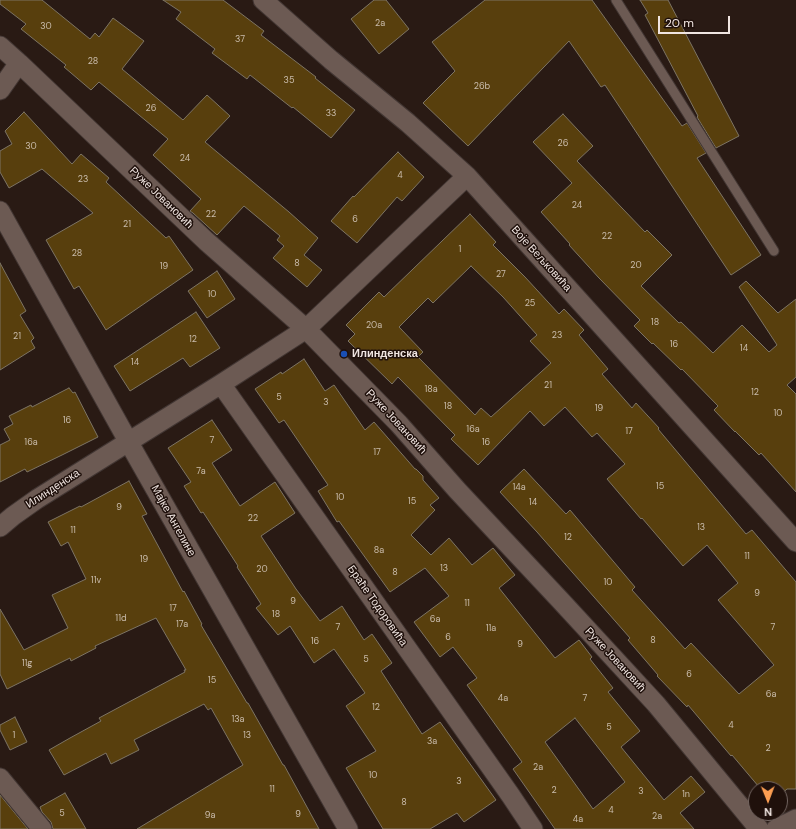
<!DOCTYPE html>
<html>
<head>
<meta charset="utf-8">
<style>
	body { margin:0 }
	#map { position:relative; width:796px; height:829px; overflow:hidden; background:#291a14; font-family:"DM Sans",sans-serif }
	canvas { display:block }
	.north { position:absolute; left:748px; top:781px; width:40px; height:40px; box-sizing:border-box; background:#1f100b; border:1px solid #736561; border-radius:50%; rotate:179deg; font-size:11px; font-weight:700; line-height:16px; text-align:center; color:#f0e5e1 }
	.north::after { content:''; display:block; margin:auto; width:14px; height:18px; background:#fc9e52; clip-path:polygon(50% 0,100% 100%,50% 72%,0 100%) }
	.scale { position:absolute; left:658px; top:16px; width:72px; height:18px; box-sizing:border-box; border:2px solid #f0e5e1; border-top:0; padding-left:5px; font-size:12px; line-height:14px; white-space:nowrap; color:#f0e5e1; -webkit-text-stroke:3px #1f100b; paint-order:stroke }
</style>
</head>
<body>
<div id="map">
<canvas width="796" height="829"></canvas>
<div class="north">N</div>
<div class="scale">20 m</div>
</div>
<script>
const ctx = document.querySelector('canvas').getContext('2d');
ctx.lineJoin = 'round';
function paint(path, color) { ctx.fillStyle = color; ctx.fill(path, 'evenodd'); }
const shape = rows => new Path2D(rows.map(r => 'M' + r).join(''));
function strokePath(path, color, width, dash) { ctx.strokeStyle = color; ctx.lineWidth = width; ctx.lineCap = dash ? 'butt' : 'round'; ctx.setLineDash(dash || []); ctx.stroke(path); }
function label(font, color, halo, rows, align = 'center') {
  ctx.font = font + ' "DM Sans",sans-serif'; ctx.lineWidth = 3; ctx.setLineDash([]); ctx.textBaseline = 'middle'; ctx.strokeStyle = halo; ctx.fillStyle = color; for (const [text, x, y, turn = 0] of rows) {
    ctx.save(); ctx.translate(x, y); ctx.rotate((+turn || 0) * Math.PI / 180); ctx.textAlign = isNaN(turn) ? turn : align; if (halo) ctx.strokeText(text, 0, 0); ctx.fillText(text, 0, 0); ctx.restore();
  }
}
const building = shape([
	[0,0,42,0,90,39,95,33,99,37,113,18,144,41,122,69,183,120,207,95,230,116,205,142,289,212,318,238,304,255,322,270,307,287,273,258,284,246,277,240,280,236,244,206,217,235,193,213,190,211,201,199,153,155,168,139,99,82,91,90,64,67,66,65,21,29,26,24,0,4,0,0],
	[163,0,223,0,264,31,261,35,316,77,315,78,355,110,331,138,293,107,292,108,250,75,247,79,212,53,215,49,176,19,181,12,163,0],
	[374,0,386,0,409,29,379,54,351,19,374,0],
	[485,0,592,0,682,126,687,123,706,153,697,158,761,255,731,275,605,85,601,87,569,41,468,146,423,103,455,71,432,42,485,0],
	[640,0,668,0,739,136,716,148,697,117,698,116,645,15,648,13,640,0],
	[24,112,72,164,81,154,109,178,106,182,166,238,169,236,193,270,106,330,79,286,74,289,46,240,93,213,42,169,9,188,0,172,0,151,12,144,5,131,24,112],
	[563,114,593,146,577,161,645,232,647,230,672,255,641,286,679,323,681,322,713,353,742,325,769,352,777,345,739,287,746,281,778,313,796,299,796,377,787,385,796,394,796,492,761,453,759,455,735,431,735,432,714,410,718,406,682,369,681,370,653,343,652,344,634,326,640,320,599,278,569,245,570,244,541,212,572,183,533,142,563,114],
	[398,152,424,177,402,201,397,197,357,243,331,221,353,196,354,197,398,152],
	[470,214,496,242,493,245,525,277,559,314,564,309,584,330,579,335,608,369,602,374,632,408,636,403,659,428,658,429,746,534,752,530,796,582,796,789,787,789,780,795,780,789,757,789,759,787,732,755,731,756,688,705,687,707,657,676,658,675,628,640,630,638,537,532,500,492,524,469,566,514,570,510,635,587,632,590,685,649,691,643,739,694,774,665,718,600,738,583,707,545,683,566,642,518,641,519,607,479,625,464,597,433,592,437,565,407,544,426,530,411,478,465,451,439,455,435,398,377,392,384,348,341,355,334,346,325,379,292,384,297,470,214],
	[471,266,503,297,537,335,530,341,551,363,491,417,481,408,475,415,418,357,423,352,399,327,428,298,433,303,471,266],
	[0,263,26,311,20,315,34,338,31,341,35,348,0,370,0,263],
	[217,271,235,299,207,318,188,291,217,271],
	[196,312,220,348,190,367,183,358,130,391,114,366,196,312],
	[304,359,325,391,334,385,365,430,374,422,415,469,416,469,423,476,423,480,439,498,430,505,435,510,411,535,431,555,449,538,472,565,493,548,515,575,499,588,555,658,579,640,592,657,590,659,613,688,608,692,640,731,621,747,664,800,691,776,705,792,680,813,694,829,555,829,513,769,522,762,467,685,477,678,453,647,440,657,414,622,449,596,425,568,390,592,339,521,337,522,318,491,328,485,284,420,279,423,255,389,281,372,282,374,304,359],
	[575,718,625,782,593,809,545,742,575,718],
	[69,388,73,393,75,392,98,437,62,455,27,472,25,469,0,482,0,445,10,440,4,429,13,424,9,416,31,405,32,407,69,388],
	[212,420,232,450,212,463,240,506,275,482,295,513,261,536,296,589,320,621,342,606,364,640,372,634,392,663,381,671,422,734,440,722,496,800,464,822,457,813,430,829,383,829,346,768,376,751,346,706,365,693,334,649,314,663,290,626,278,635,256,608,261,604,237,567,238,566,203,512,201,513,184,486,191,482,168,448,212,420],
	[129,481,147,514,142,516,183,592,184,591,202,624,201,625,247,703,248,703,283,765,284,765,319,829,137,829,243,765,211,708,208,710,204,704,134,740,139,750,111,764,106,753,64,775,49,750,70,738,101,721,99,718,185,672,184,670,186,670,156,618,95,646,96,648,71,661,70,658,7,689,0,674,0,609,24,650,68,628,52,595,86,579,68,542,61,546,48,522,80,506,81,507,129,481],
	[15,717,27,742,10,750,0,730,0,725,15,717],
	[65,793,86,829,53,829,51,822,42,812,40,807,65,793],
	[0,795,28,829,0,829,0,795]
]);
paint(building, '#583f0d');
strokePath(building, '#7d7464', 1);
const lane = shape([
	[616,0,774,251]
]);
const street = shape([
	[263,0,331,60,408,123,467,176,796,542],
	[0,46,19,63,206,241,306,329,399,424,457,490,561,601,656,704,759,829],
	[0,90,19,63],
	[0,211,128,441,348,829],
	[221,384,511,796,533,829],
	[0,527,13,516,37,499,221,384,306,329,467,176],
	[0,778,42,829],
	[776,829,796,819]
]);
strokePath(lane, '#423633', 11);
strokePath(street, '#423633', 21);
strokePath(lane, '#6c5a53', 9);
strokePath(street, '#6c5a53', 19);
for (const [x, y, r, color] of [
	[344,354,4,"#1a4fb4"]
]) { const dot = new Path2D(); dot.arc(x, y, r, 0, 2 * Math.PI); ctx.fillStyle = color; ctx.fill(dot); strokePath(dot, '#1f100b', 1.5); }
label('9px', '#cabcac', null, [
	["2a",380,24],
	["30",46,27],
	["37",240,40],
	["28",93,62],
	["35",289,81],
	["26b",482,87],
	["26",151,109],
	["33",331,114],
	["26",563,144],
	["30",31,147],
	["24",185,159],
	["4",400,176],
	["23",83,180],
	["24",577,206],
	["22",211,215],
	["6",355,220],
	["21",127,225],
	["22",607,237],
	["1",460,250],
	["28",77,254],
	["8",297,264],
	["20",636,266],
	["19",164,267],
	["27",501,275],
	["10",212,295],
	["25",530,304],
	["18",655,323],
	["20a",374,326],
	["23",557,336],
	["21",17,337],
	["12",193,340],
	["16",674,345],
	["14",744,349],
	["14",135,363],
	["21",548,386],
	["18a",431,390],
	["12",755,393],
	["5",279,398],
	["3",326,403],
	["18",448,407],
	["19",599,409],
	["10",778,414],
	["16",67,421],
	["16a",473,430],
	["17",629,432],
	["7",212,441],
	["16a",31,443],
	["16",486,443],
	["17",377,453],
	["7a",201,472],
	["15",660,487],
	["14a",519,488],
	["10",340,498],
	["15",412,502],
	["14",533,503],
	["9",119,508],
	["22",253,519],
	["13",701,528],
	["11",73,531],
	["12",568,538],
	["8a",379,551],
	["11",747,557],
	["19",144,560],
	["13",444,569],
	["20",262,570],
	["8",395,573],
	["11v",96,581],
	["10",608,583],
	["9",757,594],
	["9",293,602],
	["11",467,604],
	["17",173,609],
	["18",276,615],
	["11d",121,619],
	["6a",435,620],
	["17a",182,625],
	["7",338,628],
	["7",773,628],
	["11a",491,629],
	["6",448,638],
	["8",653,641],
	["16",315,642],
	["9",520,645],
	["5",366,660],
	["11g",27,664],
	["6",689,675],
	["15",212,681],
	["6a",771,695],
	["4a",503,699],
	["7",585,699],
	["12",376,708],
	["13a",238,720],
	["4",731,726],
	["5",609,728],
	["1",14,736],
	["13",247,736],
	["3a",432,742],
	["2",768,749],
	["2a",538,768],
	["10",373,776],
	["3",459,782],
	["11",272,790],
	["2",554,791],
	["3",641,792],
	["1n",686,795],
	["8",404,803],
	["4",611,811],
	["5",62,814],
	["9",298,815],
	["9a",210,816],
	["2a",657,817],
	["4a",578,820]
]);
label('11px', '#f0e5e1', '#1f100b', [
	["Руже Јовановић",161,198,44],
	["Воје Вељковића",541,259,48],
	["Руже Јовановић",396,422,47],
	["Илинденска",53,489,-33],
	["Мајке Ангелине",173,521,61],
	["Браће Тодоровића",377,606,55],
	["Руже Јовановић",615,660,47]
]);
label('bold 11px', '#f0e5e1', '#1f100b', [
	["Илинденска",352,354]
], 'left');
</script>
</body>
</html>
